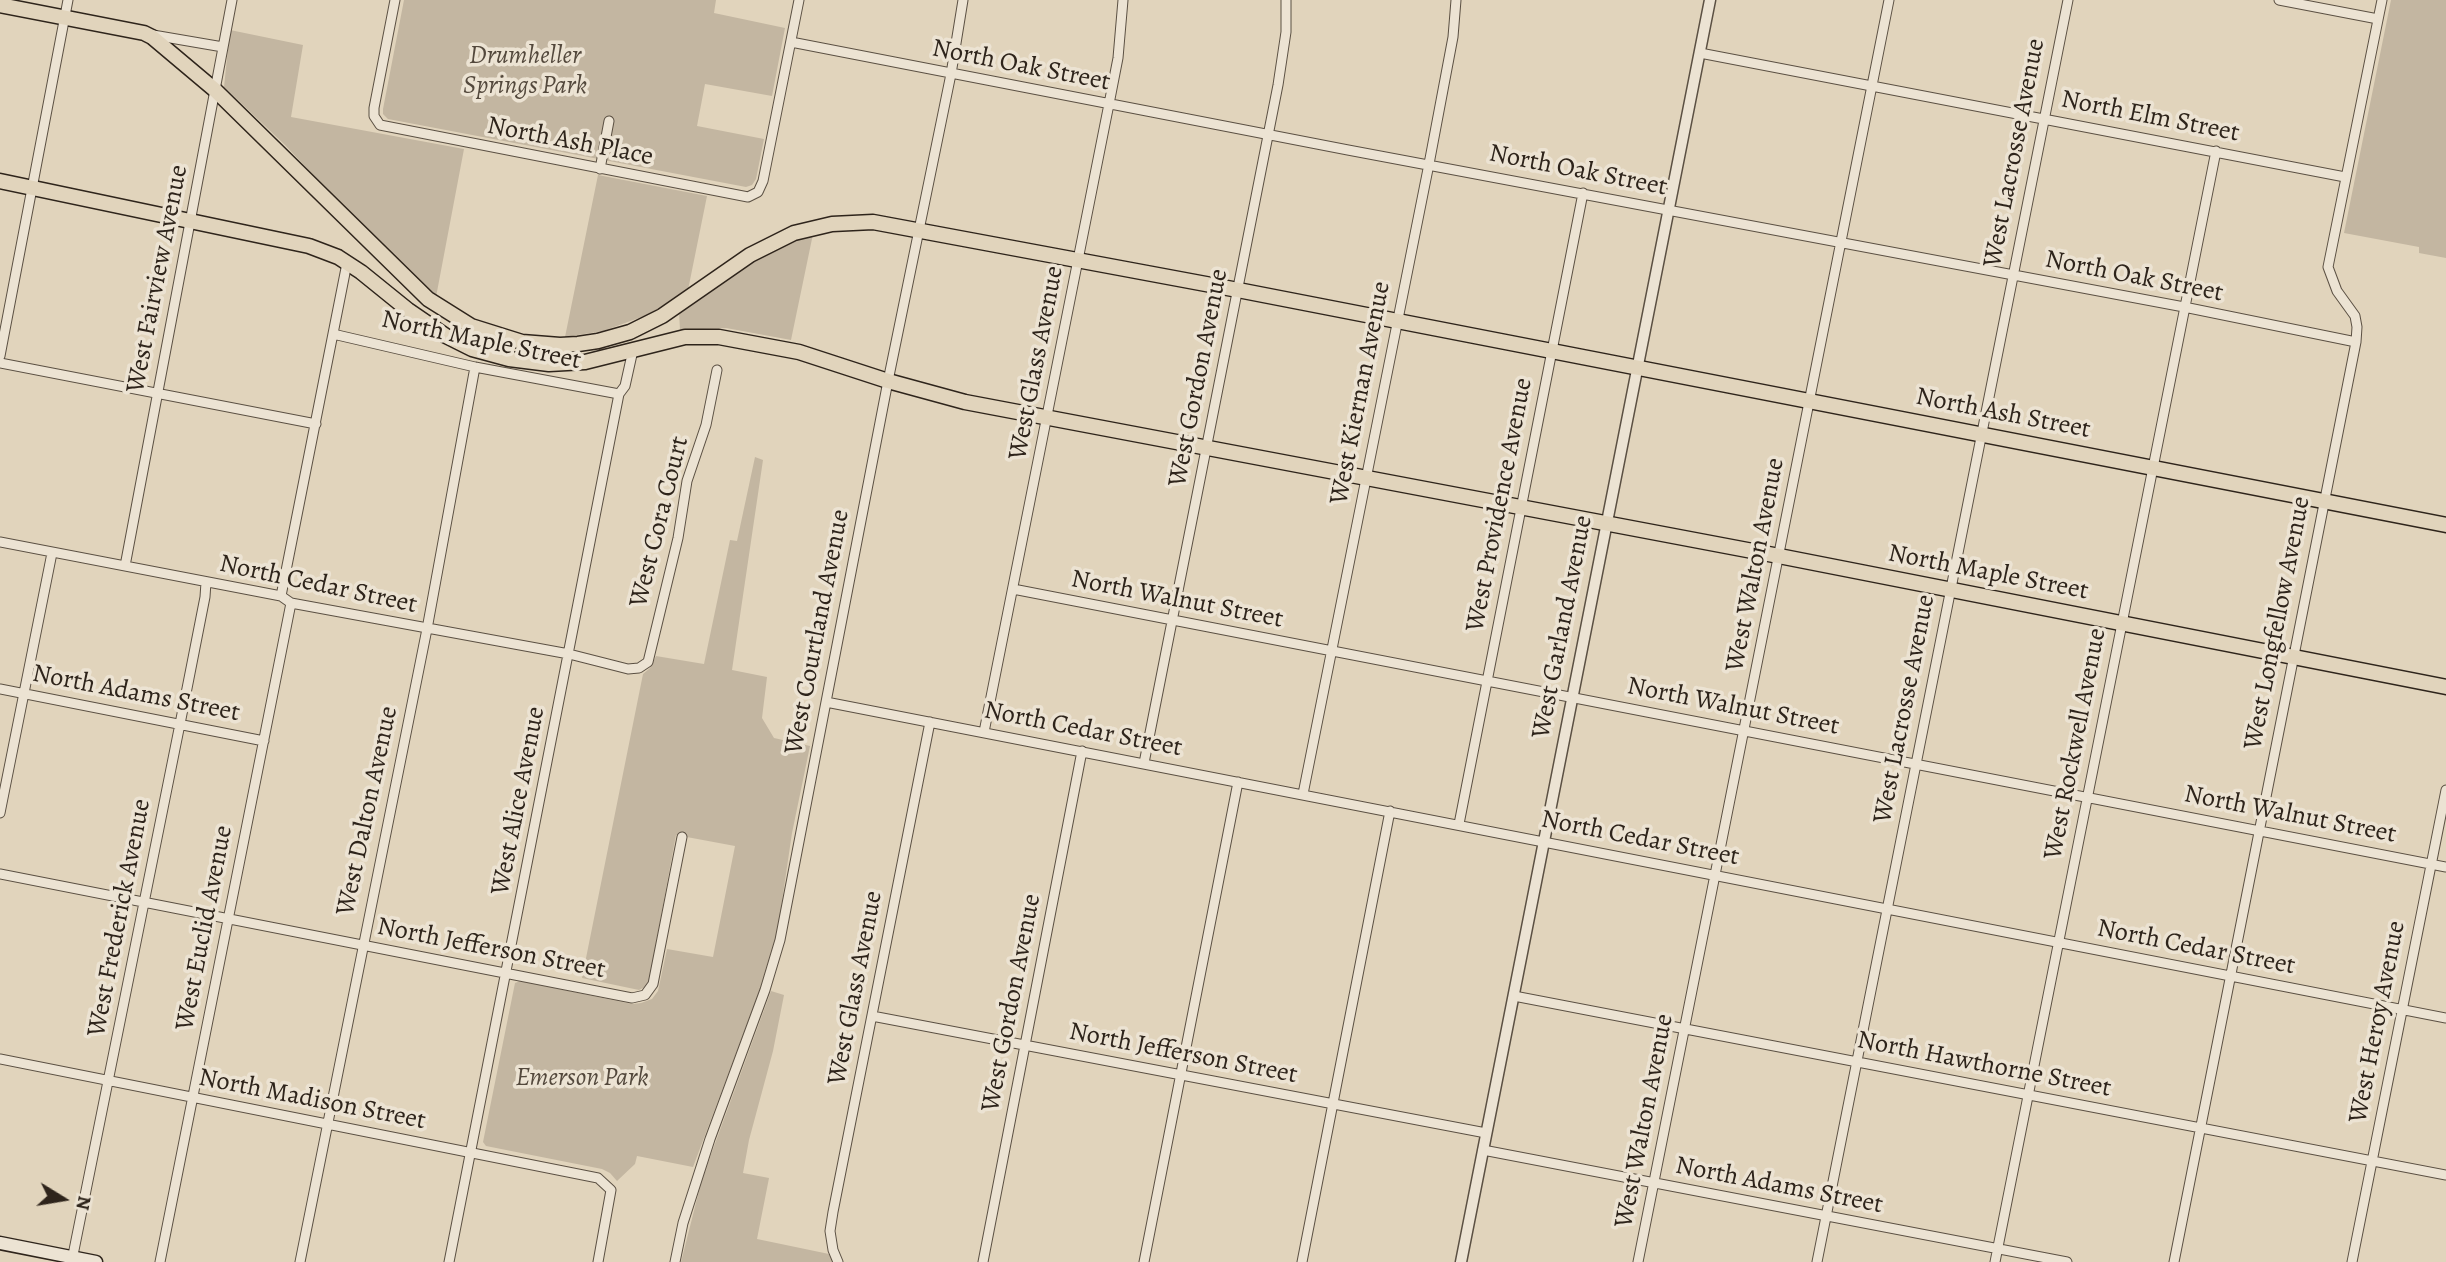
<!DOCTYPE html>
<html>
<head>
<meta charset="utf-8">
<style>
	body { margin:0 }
	#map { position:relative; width:2446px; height:1262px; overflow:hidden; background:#e1d4bc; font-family:Alegreya,serif }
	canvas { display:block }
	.north { position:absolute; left:28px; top:1164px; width:70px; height:70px; -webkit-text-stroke:5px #ece3d3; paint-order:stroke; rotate:101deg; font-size:19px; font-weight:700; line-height:28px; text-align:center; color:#2e241b }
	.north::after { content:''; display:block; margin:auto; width:24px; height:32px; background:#2e241b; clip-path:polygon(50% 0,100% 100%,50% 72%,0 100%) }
</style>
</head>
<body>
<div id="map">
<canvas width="2446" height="1262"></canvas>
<div class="north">N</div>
</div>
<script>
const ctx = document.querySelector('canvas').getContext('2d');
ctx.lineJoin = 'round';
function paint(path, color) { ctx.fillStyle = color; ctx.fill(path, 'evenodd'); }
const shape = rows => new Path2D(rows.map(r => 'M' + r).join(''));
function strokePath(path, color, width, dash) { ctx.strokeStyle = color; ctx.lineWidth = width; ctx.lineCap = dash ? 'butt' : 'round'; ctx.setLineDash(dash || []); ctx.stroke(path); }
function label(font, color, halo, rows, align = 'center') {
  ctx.font = font + ' Alegreya,serif'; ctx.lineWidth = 7; ctx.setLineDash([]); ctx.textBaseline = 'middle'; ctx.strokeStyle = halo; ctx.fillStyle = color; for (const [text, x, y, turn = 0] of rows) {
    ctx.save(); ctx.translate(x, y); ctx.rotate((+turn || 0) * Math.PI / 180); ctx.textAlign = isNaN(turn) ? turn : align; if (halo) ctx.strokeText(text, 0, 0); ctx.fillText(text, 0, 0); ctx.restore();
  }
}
paint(shape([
	[404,0,716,0,714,13,785,28,772,96,705,84,697,126,764,139,756,179,752,185,746,187,388,119,383,114,383,109],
	[2391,0,2446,0,2446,258,2419,253,2419,247,2344,233],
	[230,30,303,45,291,117,464,149,436,297,360,225,285,145,224,87],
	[598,175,707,196,688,290,647,315,603,331,565,337],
	[813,234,791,340,726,328,680,330,679,312,755,259,794,240],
	[755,457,763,460,732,670,767,677,762,718,774,738,810,746,792,833,776,942,760,990,693,1167,637,1156,635,1164,617,1181,610,1173,602,1169,486,1146,483,1142,515,983,520,981,632,1004,641,1003,652,999,658,991,667,949,713,957,735,846,676,835,649,981,645,987,639,990,582,978,643,674,650,668,656,656,704,664,730,540,737,541],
	[771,991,784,995,773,1051,749,1140,743,1173,769,1178,757,1239,829,1254,834,1262,681,1262,702,1179]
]), '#c3b6a1');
const minor = shape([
	[395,0,374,108,374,116,380,125,748,197,758,192,763,181,799,0],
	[2279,0,2378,19],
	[153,35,223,47],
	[791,42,1348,150,2184,307,2356,342],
	[1700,53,2345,177],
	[600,169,609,121],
	[333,334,475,367,619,394],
	[0,356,68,0],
	[0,363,316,424],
	[0,542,281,596,291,603,569,654,628,669,639,668,648,662,678,538,687,481,706,425,717,370],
	[125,566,232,0],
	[1013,589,2446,867],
	[281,596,347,263],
	[0,689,264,741],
	[826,702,2446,1018],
	[984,732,1109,104,1118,58,1123,0],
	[1144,763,1278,85,1286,32,1286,0],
	[1303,794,1429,164,1453,37,1456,0],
	[0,813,52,553],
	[1459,824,1583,193],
	[0,874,632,998,645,995,653,984,682,837],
	[1514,996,2446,1175],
	[872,1016,1486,1133],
	[0,1059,598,1178,611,1190,598,1262],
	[1483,1150,2067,1262],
	[72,1260,180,724,205,597,206,582],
	[160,1262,291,603],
	[300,1262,427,629,475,367],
	[449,1262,619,394,625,386,633,350],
	[675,1262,683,1223,710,1139,765,990,780,940,888,381,951,74,963,0],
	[838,1262,833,1250,830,1231,833,1212,930,722],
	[983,1262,1082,751],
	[1144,1262,1238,782],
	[1302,1262,1390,811],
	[1638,1262,1889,0],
	[1817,1262,2068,0],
	[1995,1262,2216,151],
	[2174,1262,2356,342,2357,327,2355,316,2337,291,2328,267,2382,0],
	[2352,1262,2446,790]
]);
const tertiary = shape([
	[1461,1262,1710,0]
]);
const secondary = shape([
	[0,1243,96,1262]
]);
const primary = shape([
	[0,5,144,33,152,37,215,90,428,299,471,326,522,342,560,345,578,344,598,341,630,332,662,316,750,255,794,233,832,224,873,222,1238,290,2446,525],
	[0,181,309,246,338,257,361,272,408,310,446,336,472,349,509,359,549,364,585,362,685,337,719,337,799,352,888,381,965,402,1779,556,2446,687]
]);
strokePath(minor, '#5b5043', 11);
strokePath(tertiary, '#5b5043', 13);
strokePath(secondary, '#2e241b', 15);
strokePath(primary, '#2e241b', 17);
strokePath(minor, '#ece3d3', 9);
strokePath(tertiary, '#ece3d3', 10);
strokePath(secondary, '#ece3d3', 12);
strokePath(primary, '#e1d4bc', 14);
label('italic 26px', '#53483c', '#ece3d3', [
	["Drumheller",525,57],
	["Springs Park",525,87],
	["Emerson Park",582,1079]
]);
label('26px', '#2e241b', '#ece3d3', [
	["North Oak Street",1021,66,11],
	["North Elm Street",2150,117,11],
	["North Ash Place",570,142,11],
	["West Lacrosse Avenue",2015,153,-79],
	["North Oak Street",1578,171,11],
	["North Oak Street",2134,277,11],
	["West Fairview Avenue",158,279,-79],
	["North Maple Street",481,341,12],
	["West Glass Avenue",1037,363,-79],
	["West Gordon Avenue",1199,378,-79],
	["West Kiernan Avenue",1361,393,-79],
	["North Ash Street",2003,414,11],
	["West Providence Avenue",1500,505,-79],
	["West Cora Court",660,522,-76],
	["West Walton Avenue",1756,565,-79],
	["North Maple Street",1988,573,11],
	["North Cedar Street",318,585,12],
	["North Walnut Street",1177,600,11],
	["West Longfellow Avenue",2278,623,-79],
	["West Garland Avenue",1563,627,-79],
	["West Courtland Avenue",818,632,-79],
	["North Adams Street",136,694,11],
	["North Walnut Street",1733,707,11],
	["West Lacrosse Avenue",1905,709,-79],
	["North Cedar Street",1083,730,11],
	["West Rockwell Avenue",2076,744,-79],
	["West Alice Avenue",519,801,-79],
	["West Dalton Avenue",368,811,-78],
	["North Walnut Street",2290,815,11],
	["North Cedar Street",1640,839,11],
	["West Frederick Avenue",120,918,-79],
	["West Euclid Avenue",205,928,-79],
	["North Cedar Street",2196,948,11],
	["North Jefferson Street",491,949,11],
	["West Glass Avenue",856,988,-79],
	["West Gordon Avenue",1012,1003,-79],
	["West Heroy Avenue",2378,1022,-79],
	["North Jefferson Street",1183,1054,11],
	["North Hawthorne Street",1984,1065,11],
	["North Madison Street",312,1100,11],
	["West Walton Avenue",1645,1121,-79],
	["North Adams Street",1779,1186,11]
]);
</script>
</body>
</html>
